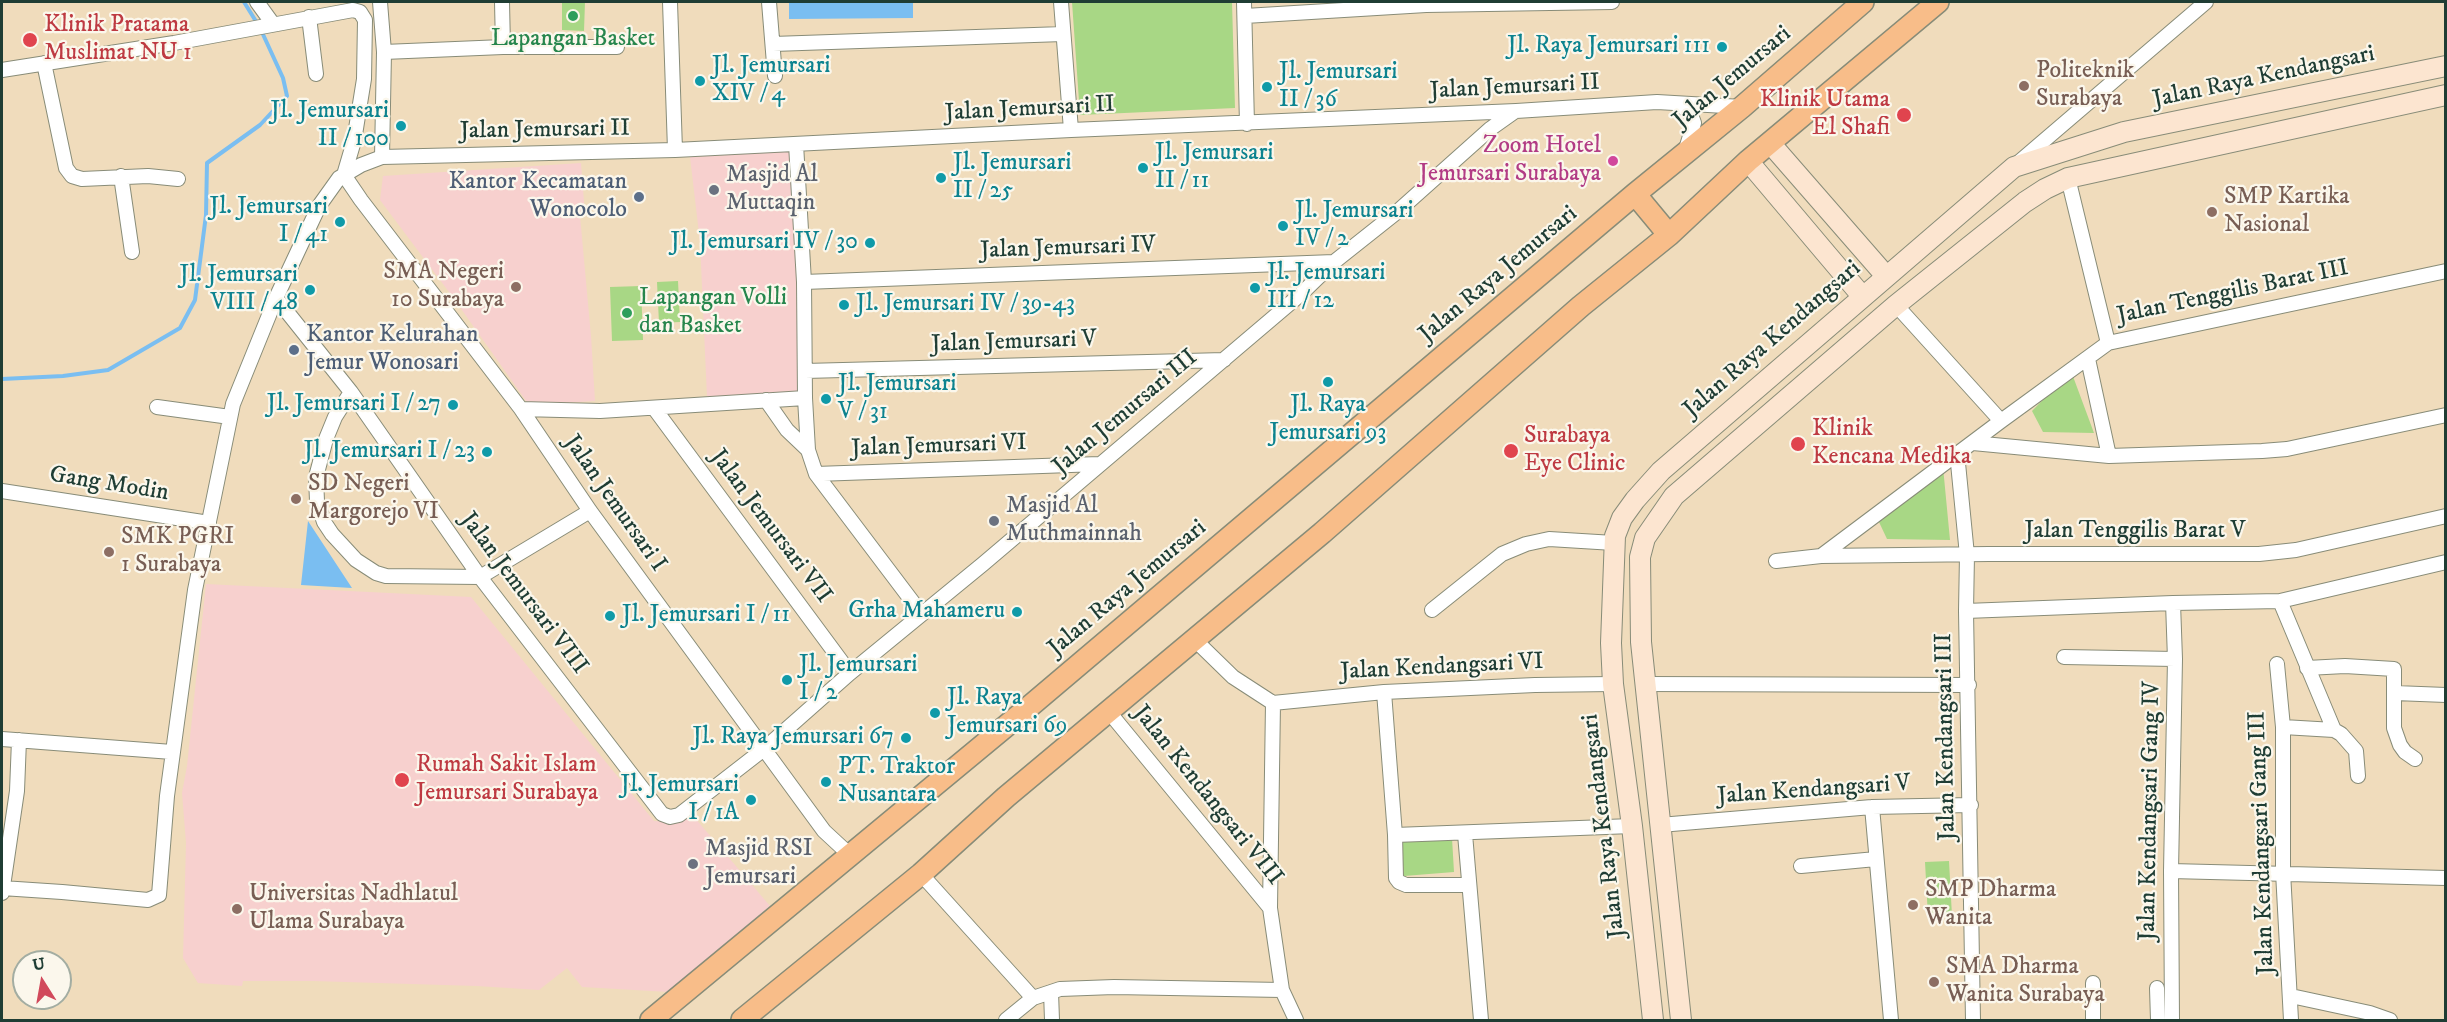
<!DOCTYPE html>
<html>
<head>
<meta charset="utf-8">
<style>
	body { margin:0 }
	#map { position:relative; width:2447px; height:1022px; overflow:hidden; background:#f0dcbc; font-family:"IM FELL DW Pica",serif }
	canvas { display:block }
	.frame { position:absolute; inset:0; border:3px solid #1f3d34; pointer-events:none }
	.north { position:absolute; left:12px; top:950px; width:60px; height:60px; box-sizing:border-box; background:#fbf7ec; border:2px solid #a3ada2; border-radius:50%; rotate:349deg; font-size:16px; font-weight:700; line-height:24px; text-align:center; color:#1f3d34 }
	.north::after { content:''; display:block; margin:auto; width:21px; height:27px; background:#d1495b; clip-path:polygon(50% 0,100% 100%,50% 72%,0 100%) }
</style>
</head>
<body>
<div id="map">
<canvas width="2447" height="1022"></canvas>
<div class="frame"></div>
<div class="north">U</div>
</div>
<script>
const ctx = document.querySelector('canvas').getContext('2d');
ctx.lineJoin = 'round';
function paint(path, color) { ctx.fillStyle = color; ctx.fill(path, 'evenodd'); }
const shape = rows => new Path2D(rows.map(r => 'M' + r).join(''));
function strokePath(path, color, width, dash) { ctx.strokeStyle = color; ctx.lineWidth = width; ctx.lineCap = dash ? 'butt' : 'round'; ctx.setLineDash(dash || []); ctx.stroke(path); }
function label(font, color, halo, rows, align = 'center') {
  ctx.font = font + ' "IM FELL DW Pica",serif'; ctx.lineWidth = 4.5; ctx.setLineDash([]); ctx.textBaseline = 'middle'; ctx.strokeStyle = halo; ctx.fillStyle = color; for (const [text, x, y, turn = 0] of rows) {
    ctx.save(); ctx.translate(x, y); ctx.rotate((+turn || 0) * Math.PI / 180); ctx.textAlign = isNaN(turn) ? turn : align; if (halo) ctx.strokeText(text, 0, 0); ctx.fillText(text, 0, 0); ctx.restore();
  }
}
paint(shape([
	[793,151,799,392,707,397,700,242,690,157],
	[581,163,585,215,580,216,591,336,595,401,529,405,452,296,380,200,383,176],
	[206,584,471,597,654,821,675,822,689,811,770,906,669,992,582,987,567,968,539,990,477,986,313,981,243,981,242,986,198,983,183,958,186,843,182,793,187,766]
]), '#f7d0ce');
paint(shape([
	[562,2,585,2,584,31,562,30],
	[1072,2,1232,2,1235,108,1080,115],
	[678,281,680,322,659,323,657,282],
	[641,286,643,340,612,341,610,287],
	[2071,371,2094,433,2043,432,2032,411],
	[1943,467,1950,540,1887,539,1879,522],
	[1452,838,1454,872,1404,876,1401,842],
	[1949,861,1952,916,1928,917,1925,862]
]), '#a8d785');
paint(shape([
	[789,2,913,2,913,18,789,19],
	[308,521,352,588,301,585]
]), '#7abef1');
strokePath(shape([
	[244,2,257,23],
	[2,379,63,376,108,370,180,328,195,300,206,215,207,163,260,125,287,96,283,78,261,30]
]), '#7abef1', 4);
const street = shape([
	[257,2,273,24],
	[380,2,384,52,382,157],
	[502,2,503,47],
	[670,2,675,150],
	[769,2,775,76],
	[1061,2,1071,130],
	[1244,2,1247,124],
	[1245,16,1426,5,1612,2],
	[309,17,316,74],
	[773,44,1063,34],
	[384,52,503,47,617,47],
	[44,63,66,168,72,176,82,179,148,176,178,179],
	[2,70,174,43,353,10,360,12,365,20,364,79,354,141,344,175,361,200,521,409,590,511,824,831,851,856],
	[1679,105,1690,112,1694,123,1686,149],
	[796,144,804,282,805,398,808,450,816,474,921,613],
	[2019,162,2206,2],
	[121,176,132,252],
	[2068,178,2108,343],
	[804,282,1334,262],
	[276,298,351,392,480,577,662,814,670,817,679,815,764,749,850,673,983,564,1301,294,1334,262,1397,212,1490,129,1514,112],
	[1896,305,2001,421],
	[2088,359,2109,456],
	[805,371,1224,360],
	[351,392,335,417,326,439,316,477,317,501,324,522,332,534,356,560,376,573,386,576,480,577,590,511],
	[766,400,787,430,808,450],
	[157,407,230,417],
	[654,408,850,673],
	[521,409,600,411,805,398],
	[1973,443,2109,456,2262,451,2287,449,2446,415],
	[1957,453,1967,555,1966,611,1973,1020],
	[816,474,1099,464],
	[2,491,209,523],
	[1821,556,2001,421,2108,343,2446,271],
	[1776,561,1821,556,1989,554,2259,554,2296,550,2446,516],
	[2280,601,2446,562],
	[1432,610,1502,554,1526,544,1549,539,1614,543],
	[1966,611,2173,603,2280,601,2334,730,2341,734,2356,751,2358,776],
	[1194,639,1233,677,1273,703,1270,908,1282,990,1296,1020],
	[2064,657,2175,659],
	[2277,664,2283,727,2283,872,2291,1020],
	[2307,668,2345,666,2394,669,2394,728,2400,745,2405,752,2415,759],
	[1644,684,1969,685],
	[1384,692,1395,835,1396,878,1399,882,1406,885,1469,885],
	[2395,693,2446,695],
	[1273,703,1384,692,1535,685,1613,684],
	[1109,712,1270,908],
	[2283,727,2334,730],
	[2,739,172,752],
	[1872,807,1891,1020],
	[1660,825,1872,807,1971,805],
	[1465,834,1481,1020],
	[1395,835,1632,826],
	[1801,866,1876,859],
	[2171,871,2446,878],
	[921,874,1033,998],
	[2,888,62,892,148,900,159,895,167,796,195,590,233,404,276,298,319,206,339,178,361,165,382,157,675,150,1071,130,1516,111,1657,102,1742,107],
	[2,893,17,791,19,740],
	[2157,988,2158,1020],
	[1051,992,1052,1020],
	[2291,996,2370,1013,2390,1020],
	[1006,1020,1033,998,1060,989,1114,987,1282,990],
	[2093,1020,2093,983],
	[2172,1020,2171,871,2175,659,2173,603]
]);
const secondary = shape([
	[1770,143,1886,276],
	[1748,161,1862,296],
	[1653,1020,1632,826,1613,684,1611,643,1615,536,1622,518,1635,500,1661,471,2014,167,2124,132,2446,66],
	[1681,1020,1641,642,1640,557,1645,538,1674,496,1896,305,2025,202,2045,189,2068,178,2446,95]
]);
const primary = shape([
	[1635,194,1669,235],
	[651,1020,1023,712,1635,194,1742,107,1863,2],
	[742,1020,921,874,1006,797,1322,533,1581,306,1669,235,1748,161,1938,2]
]);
strokePath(street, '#888c78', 16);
strokePath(secondary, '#888c78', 22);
strokePath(primary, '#888c78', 24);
strokePath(street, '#fff', 14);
strokePath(secondary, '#fce5d0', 20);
strokePath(primary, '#f8bd89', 21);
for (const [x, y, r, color] of [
	[573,16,6,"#2e9e5b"],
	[30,40,8,"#e0444e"],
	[1722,47,6,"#0f9aa8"],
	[700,81,6,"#0f9aa8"],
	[2024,86,6,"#8d6e63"],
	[1267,87,6,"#0f9aa8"],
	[1904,115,8,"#e0444e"],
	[401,126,6,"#0f9aa8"],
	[1613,161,6,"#d1479c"],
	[1143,168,6,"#0f9aa8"],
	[941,178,6,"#0f9aa8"],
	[714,190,6,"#6b7280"],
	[639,197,6,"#5c6f8a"],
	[2212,212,6,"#8d6e63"],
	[340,222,6,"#0f9aa8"],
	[1283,226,6,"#0f9aa8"],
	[870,243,6,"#0f9aa8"],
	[516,287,6,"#8d6e63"],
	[1255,288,6,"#0f9aa8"],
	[310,290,6,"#0f9aa8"],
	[844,305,6,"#0f9aa8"],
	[627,313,6,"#2e9e5b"],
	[294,350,6,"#5c6f8a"],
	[1328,382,6,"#0f9aa8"],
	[826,399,6,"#0f9aa8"],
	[453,405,6,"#0f9aa8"],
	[1798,444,8,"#e0444e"],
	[1511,451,8,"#e0444e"],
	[487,452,6,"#0f9aa8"],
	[296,499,6,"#8d6e63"],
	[994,521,6,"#6b7280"],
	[109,552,6,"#8d6e63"],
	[1017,612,6,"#0f9aa8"],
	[610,616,6,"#0f9aa8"],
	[787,680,6,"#0f9aa8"],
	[935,713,6,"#0f9aa8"],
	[906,738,6,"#0f9aa8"],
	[402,780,8,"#e0444e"],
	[826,782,6,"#0f9aa8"],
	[751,800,6,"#0f9aa8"],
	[693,864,6,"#6b7280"],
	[1913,905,6,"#8d6e63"],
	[237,909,6,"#8d6e63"],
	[1934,982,6,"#8d6e63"]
]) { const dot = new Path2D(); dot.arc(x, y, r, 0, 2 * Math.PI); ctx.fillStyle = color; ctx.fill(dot); strokePath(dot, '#fbf7ec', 2); }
label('24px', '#be3a42', '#fbf7ec', [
	["Klinik Pratama",44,26],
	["Muslimat NU 1",44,54],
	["Klinik Utama",1890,101,"right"],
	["El Shafi",1890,129,"right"],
	["Klinik",1812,430],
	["Kencana Medika",1812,458],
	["Surabaya",1524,437],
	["Eye Clinic",1524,465],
	["Rumah Sakit Islam",416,766],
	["Jemursari Surabaya",416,794]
], 'left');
label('24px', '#27864d', '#fbf7ec', [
	["Lapangan Basket",573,40],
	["Lapangan Volli",639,299,"left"],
	["dan Basket",639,327,"left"]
]);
label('24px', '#0d838f', '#fbf7ec', [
	["Jl. Raya Jemursari 111",1710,47,"right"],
	["Jl. Jemursari",712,67],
	["XIV / 4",712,95],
	["Jl. Jemursari",1279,73],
	["II / 36",1279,101],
	["Jl. Jemursari",389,112,"right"],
	["II / 100",389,140,"right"],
	["Jl. Jemursari",1155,154],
	["II / 11",1155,182],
	["Jl. Jemursari",953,164],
	["II / 25",953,192],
	["Jl. Jemursari",328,208,"right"],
	["I / 41",328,236,"right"],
	["Jl. Jemursari",1295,212],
	["IV / 2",1295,240],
	["Jl. Jemursari IV / 30",858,243,"right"],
	["Jl. Jemursari",1267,274],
	["III / 12",1267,302],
	["Jl. Jemursari",298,276,"right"],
	["VIII / 48",298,304,"right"],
	["Jl. Jemursari IV / 39-43",856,305],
	["Jl. Jemursari",838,385],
	["V / 31",838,413],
	["Jl. Jemursari I / 27",441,405,"right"],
	["Jl. Raya",1328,406,"center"],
	["Jemursari 93",1328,434,"center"],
	["Jl. Jemursari I / 23",475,452,"right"],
	["Grha Mahameru",1005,612,"right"],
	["Jl. Jemursari I / 11",622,616],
	["Jl. Jemursari",799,666],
	["I / 2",799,694],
	["Jl. Raya",947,699],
	["Jemursari 69",947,727],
	["Jl. Raya Jemursari 67",894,738,"right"],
	["PT. Traktor",838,768],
	["Nusantara",838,796],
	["Jl. Jemursari",739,786,"right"],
	["I / 1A",739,814,"right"]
], 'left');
label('24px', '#785e54', '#fbf7ec', [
	["Politeknik",2036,72],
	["Surabaya",2036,100],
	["SMP Kartika",2224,198],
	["Nasional",2224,226],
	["SMA Negeri",504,273,"right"],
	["10 Surabaya",504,301,"right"],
	["SD Negeri",308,485],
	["Margorejo VI",308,513],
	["SMK PGRI",121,538],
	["1 Surabaya",121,566],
	["SMP Dharma",1925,891],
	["Wanita",1925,919],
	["Universitas Nadhlatul",249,895],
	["Ulama Surabaya",249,923],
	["SMA Dharma",1946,968],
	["Wanita Surabaya",1946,996]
], 'left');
label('24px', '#1f3d34', '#fbf7ec', [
	["Jalan Jemursari",1733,78,-40],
	["Jalan Raya Kendangsari",2264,78,-12],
	["Jalan Jemursari II",1515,88,-3],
	["Jalan Jemursari II",1030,110,-3],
	["Jalan Jemursari II",545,131,-1],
	["Jalan Jemursari IV",1068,249,-2],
	["Jalan Raya Jemursari",1499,275,-40],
	["Jalan Tenggilis Barat III",2233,293,-12],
	["Jalan Raya Kendangsari",1773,340,-41],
	["Jalan Jemursari V",1014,343,-2],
	["Jalan Jemursari III",1126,413,-40],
	["Jalan Jemursari VI",939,447,-2],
	["Gang Modin",109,485,9],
	["Jalan Jemursari I",614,504,55],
	["Jalan Jemursari VII",770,527,53],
	["Jalan Tenggilis Barat V",2135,532],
	["Jalan Raya Jemursari",1128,589,-40],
	["Jalan Jemursari VIII",523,594,53],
	["Jalan Kendangsari VI",1442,668,-3],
	["Jalan Kendangsari III",1947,737,-91],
	["Jalan Kendangsari V",1814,791,-4],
	["Jalan Kendangsari VIII",1207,796,51],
	["Jalan Kendangsari Gang IV",2151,811,-89],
	["Jalan Raya Kendangsari",1605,826,-97],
	["Jalan Kendangsari Gang III",2263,843,-92]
]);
label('24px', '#b23c85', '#fbf7ec', [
	["Zoom Hotel",1601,147],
	["Jemursari Surabaya",1601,175]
], 'right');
label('24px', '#5b616d', '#fbf7ec', [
	["Masjid Al",726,176],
	["Muttaqin",726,204],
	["Masjid Al",1006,507],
	["Muthmainnah",1006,535],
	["Masjid RSI",705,850],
	["Jemursari",705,878]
], 'left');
label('24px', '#4e5e75', '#fbf7ec', [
	["Kantor Kecamatan",627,183],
	["Wonocolo",627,211],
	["Kantor Kelurahan",306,336,"left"],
	["Jemur Wonosari",306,364,"left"]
], 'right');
</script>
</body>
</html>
